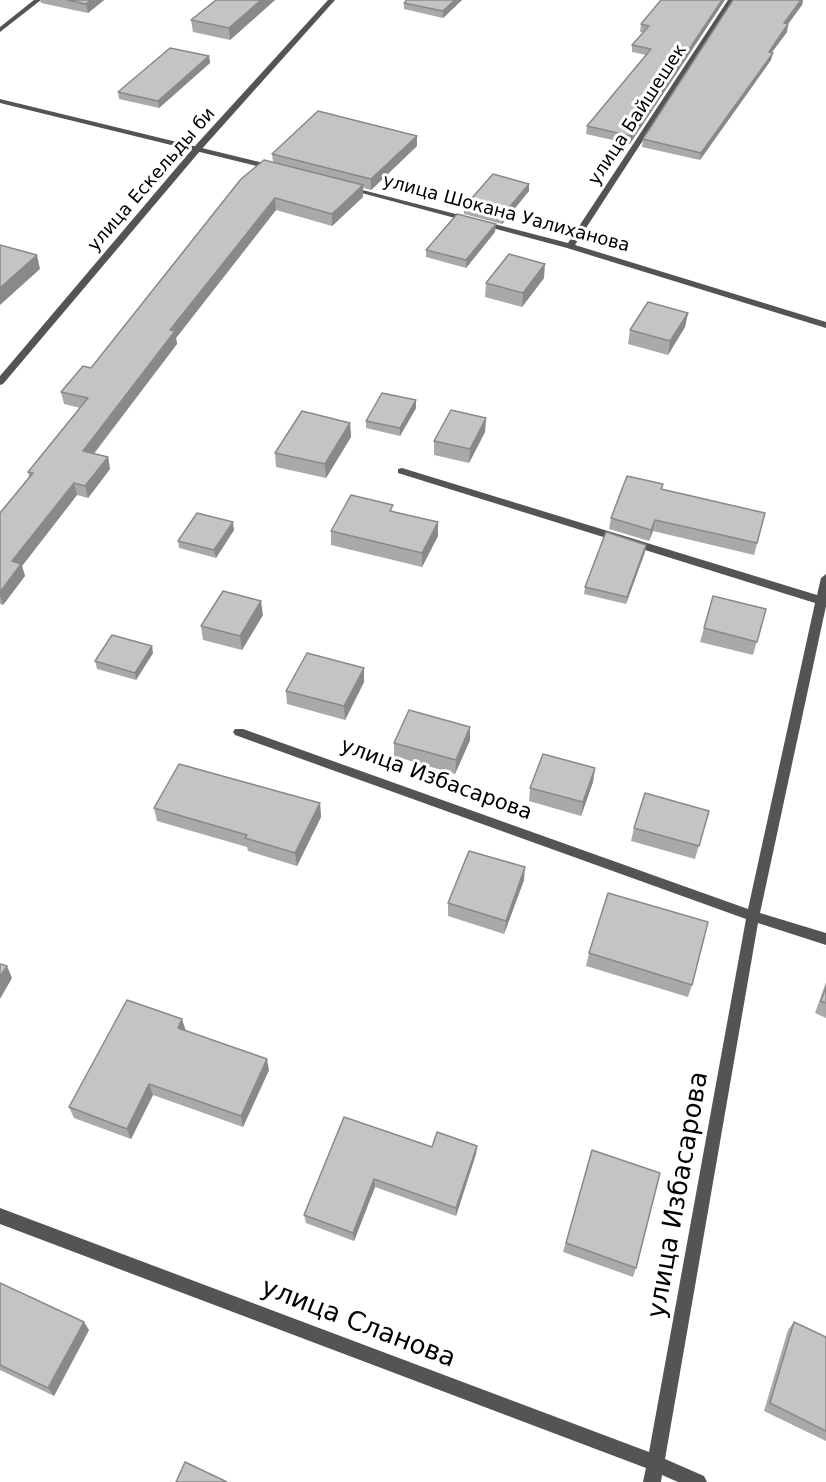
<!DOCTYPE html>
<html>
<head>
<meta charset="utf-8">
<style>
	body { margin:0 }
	canvas { display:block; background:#fff }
</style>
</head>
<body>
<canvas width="826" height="1482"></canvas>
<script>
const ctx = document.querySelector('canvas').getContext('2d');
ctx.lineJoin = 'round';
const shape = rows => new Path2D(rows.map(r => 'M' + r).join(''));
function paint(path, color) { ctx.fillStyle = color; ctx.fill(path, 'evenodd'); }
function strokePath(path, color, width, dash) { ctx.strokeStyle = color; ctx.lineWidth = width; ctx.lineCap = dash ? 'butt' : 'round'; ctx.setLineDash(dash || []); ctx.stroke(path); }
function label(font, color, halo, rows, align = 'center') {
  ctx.font = font + ' "DejaVu Sans",sans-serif'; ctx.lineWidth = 6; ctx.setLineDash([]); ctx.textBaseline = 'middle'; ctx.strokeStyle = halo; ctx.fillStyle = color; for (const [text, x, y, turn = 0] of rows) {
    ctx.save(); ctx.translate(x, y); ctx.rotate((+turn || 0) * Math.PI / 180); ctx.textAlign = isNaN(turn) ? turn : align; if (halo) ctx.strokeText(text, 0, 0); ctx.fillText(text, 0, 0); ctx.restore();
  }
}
paint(shape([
	[34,0,41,0,0,32,0,27,34,0],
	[728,0,734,0,575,245,826,322,826,328,567,248,343,188,347,186,568,243,728,0],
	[0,99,276,166,277,168,273,170,0,103,0,99],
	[402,468,817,595,821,578,826,574,826,606,760,913,826,933,826,945,758,923,665,1459,704,1476,707,1482,678,1482,662,1475,661,1482,643,1482,646,1468,0,1224,0,1208,649,1452,746,919,235,735,233,732,235,729,243,729,748,909,815,603,398,473,398,469,402,468]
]), '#545454');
paint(shape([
	[328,0,335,0,200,151,3,384,0,385,0,376,194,147,328,0]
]), '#545454');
paint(shape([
	[40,0,104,0,88,13,41,3],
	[216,0,275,0,230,40,193,32,191,20],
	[407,0,462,0,443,18,404,9,404,3],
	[661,0,630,144,586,134,587,126,646,55,632,52,632,45,643,32,640,32,641,24],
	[733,0,803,0,802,5,788,24,787,32,772,52,771,60,700,160,642,147,643,139],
	[209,56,210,63,159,108,119,99,118,92],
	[417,136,417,146,371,190,363,188,363,197,332,226,276,210,176,338,177,344,94,454,108,457,110,469,88,498,77,495,22,566,25,576,3,605,0,604,0,513,29,477,28,472,80,408,64,404,61,392,91,368,273,162,272,154],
	[529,191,502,224,464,214,464,207],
	[495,232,466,268,426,257,426,250],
	[544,278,522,307,485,297,486,283],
	[688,313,685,327,668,355,628,344,630,330],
	[416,400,416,408,400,436,366,428,366,421],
	[486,418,485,432,469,463,434,455,434,441],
	[350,423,351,437,326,478,276,467,275,453],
	[662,489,765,513,754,555,653,531,649,541,609,529,611,518],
	[438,522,438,536,422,567,331,545,331,531],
	[234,530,216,558,179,548,178,541],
	[645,552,626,604,584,594,585,587],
	[766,609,753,655,700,642,704,628],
	[263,615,242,650,203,640,201,626],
	[153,653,136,680,97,669,95,661],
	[364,682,345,720,287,704,286,691],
	[470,727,470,740,455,774,394,756,394,743],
	[595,768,593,782,581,816,529,801,530,788],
	[320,803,321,817,297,866,248,851,247,847,157,821,154,808],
	[709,811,695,859,631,841,634,828],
	[524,880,504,934,448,916,448,903],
	[589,953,692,985,688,997,586,966],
	[826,982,826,1018,815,1013],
	[186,1031,269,1070,243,1127,153,1095,131,1139,74,1118,69,1107],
	[477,1146,476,1154,456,1216,375,1187,354,1241,306,1223,304,1215,432,1147],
	[592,1150,636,1268,633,1277,563,1252],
	[0,1283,89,1330,54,1396,0,1370],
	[794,1322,826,1337,826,1441,764,1411,788,1330]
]), '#a9a9a9');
paint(shape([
	[91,0,104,0,88,13,86,4],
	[261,0,275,0,230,40,229,28],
	[455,0,462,0,443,18,443,11],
	[722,0,725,0,630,144,631,136],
	[800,0,803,0,802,5,783,31,784,23],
	[788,24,787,32,767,59,769,52],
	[773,53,771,60,700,160,701,153],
	[209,56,210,63,159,108,158,101],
	[417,136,417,146,371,190,371,179],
	[529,184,529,191,502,224,502,216],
	[363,185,363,197,332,226,332,214],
	[275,198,276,210,176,338,177,344,86,463,83,451,170,330],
	[496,224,495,232,466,268,466,260],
	[37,255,40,269,0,305,0,288],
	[545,264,544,278,522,307,523,293],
	[688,313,685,327,668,355,670,341],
	[416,400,416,408,400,436,400,428],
	[486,418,485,432,469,463,470,449],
	[350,423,351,437,326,478,325,464],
	[108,457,110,469,88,498,85,486],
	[74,483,77,495,22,566,25,576,3,605,0,596,0,592,12,561],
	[655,520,653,531,649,541,651,530],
	[233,522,234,530,216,558,214,550],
	[438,522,438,536,422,567,422,553],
	[646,545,645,552,626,604,627,597],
	[261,601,263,615,242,650,240,636],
	[152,646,153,653,136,680,135,673],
	[364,668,364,682,345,720,344,706],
	[470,727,470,740,455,774,456,760],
	[595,768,593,782,581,816,583,802],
	[320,803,321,817,297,866,295,853],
	[525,867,524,880,504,934,506,921],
	[7,966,12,978,0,999,0,977],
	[182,1019,186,1031,178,1028],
	[267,1059,269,1070,243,1127,241,1116],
	[149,1084,153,1095,131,1139,127,1129],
	[477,1146,476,1154,456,1216,456,1208],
	[374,1179,375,1187,354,1241,353,1233],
	[84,1322,89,1330,54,1396,48,1388]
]), '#898989');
const building = shape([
	[67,0,91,0,86,4,67,0],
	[216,0,261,0,229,28,191,20,216,0],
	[407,0,455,0,443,11,404,3,407,0],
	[661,0,722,0,631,136,587,126,651,49,632,45,649,26,641,24,661,0],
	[733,0,801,0,784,23,788,24,769,52,773,53,701,153,643,139,733,0],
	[170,48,209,56,158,101,118,92,170,48],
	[318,111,417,136,371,179,272,154,318,111],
	[264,160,363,185,332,214,275,198,170,330,175,331,83,451,108,457,85,486,74,483,12,561,21,564,0,592,0,513,33,473,28,472,88,398,61,392,83,366,91,368,241,179,264,160],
	[493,174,529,184,502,216,464,207,493,174],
	[457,214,496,224,466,260,426,250,457,214],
	[0,245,37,255,0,288,0,245],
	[509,254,545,264,523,293,486,283,509,254],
	[648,302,688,313,670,341,630,330,648,302],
	[382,393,416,400,400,428,366,421,382,393],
	[451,410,486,418,470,449,434,441,451,410],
	[302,411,350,423,325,464,275,453,302,411],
	[627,476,663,484,661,489,765,513,757,543,655,520,651,530,611,518,627,476],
	[351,495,393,505,390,511,438,522,422,553,331,531,351,495],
	[197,513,233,522,214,550,178,541,197,513],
	[606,532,646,545,627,597,585,587,606,532],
	[223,591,261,601,240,636,201,626,223,591],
	[713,596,766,609,757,642,704,628,713,596],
	[112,635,152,646,135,673,95,661,112,635],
	[307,653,364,668,344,706,286,691,307,653],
	[409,710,470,727,456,760,394,743,409,710],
	[543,754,595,768,583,802,530,788,543,754],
	[179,764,320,803,295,853,245,838,247,835,154,808,179,764],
	[645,793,709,811,699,846,634,828,645,793],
	[469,851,525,867,506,921,448,903,469,851],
	[608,893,708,922,692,985,589,953,608,893],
	[0,964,7,966,0,977,0,964],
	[826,987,826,1003,821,1001,826,987],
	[127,1000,182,1019,178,1028,267,1059,241,1116,149,1084,127,1129,69,1107,127,1000],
	[344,1117,432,1147,437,1132,477,1146,456,1208,374,1179,353,1233,304,1215,344,1117],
	[592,1150,660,1173,636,1268,566,1243,592,1150],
	[0,1283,84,1322,48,1388,0,1365,0,1283],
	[794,1322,826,1337,826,1431,770,1403,794,1322],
	[185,1462,227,1482,176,1482,185,1462]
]);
paint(building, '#c4c4c4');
strokePath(building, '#898989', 1.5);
label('18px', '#000', '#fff', [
	["улица Байшешек",638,115,-57],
	["улица Ескельды би",152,180,-49],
	["улица Шокана Уалиханова",506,214,15]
]);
label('21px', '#000', '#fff', [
	["улица Избасарова",436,780,20]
]);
label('26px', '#000', '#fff', [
	["улица Избасарова",679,1195,-80],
	["улица Сланова",358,1324,21]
]);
</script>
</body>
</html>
